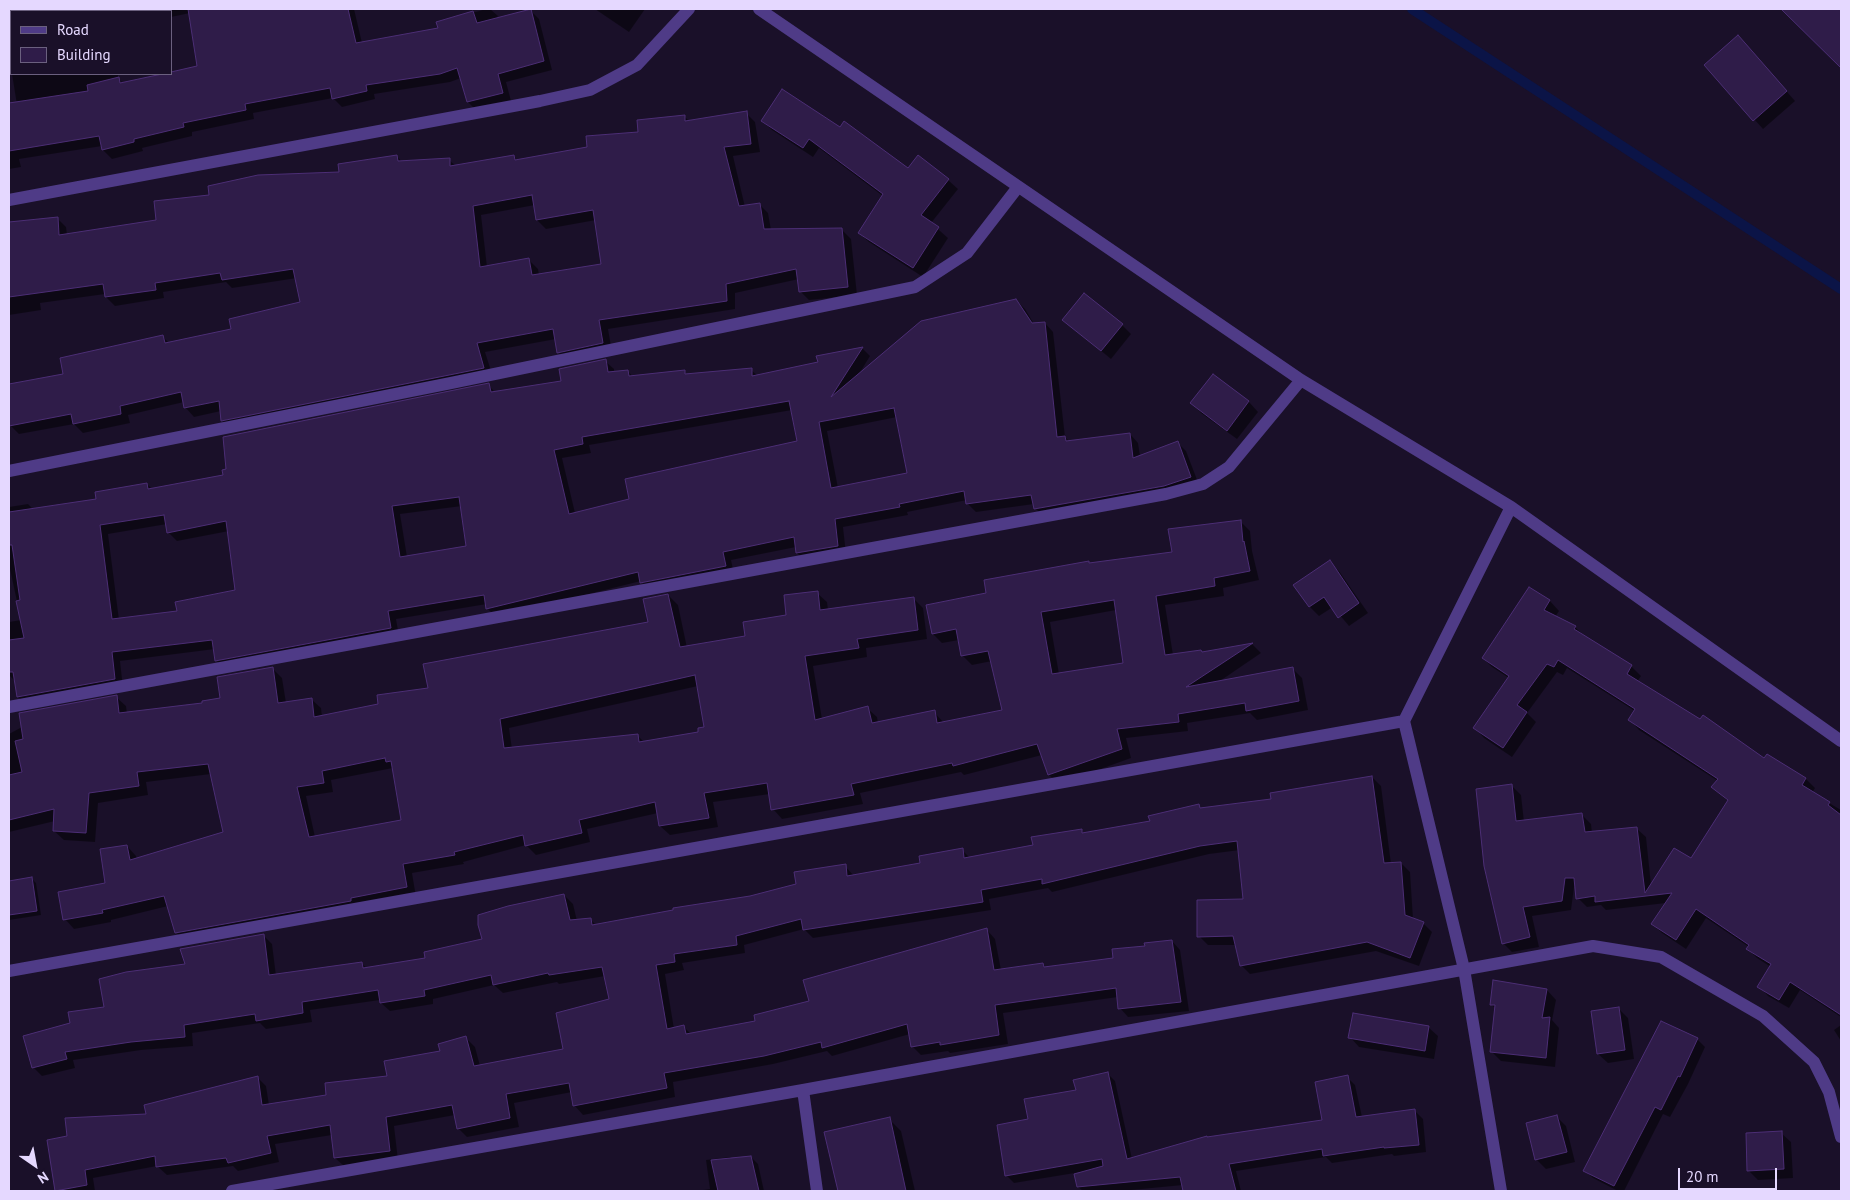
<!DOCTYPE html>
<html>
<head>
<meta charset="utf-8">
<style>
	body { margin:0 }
	#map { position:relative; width:1850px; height:1200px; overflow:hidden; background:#1a1029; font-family:"PT Sans",sans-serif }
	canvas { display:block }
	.frame { position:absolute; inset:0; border:10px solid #e5d8ff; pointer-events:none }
	.legend { position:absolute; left:10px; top:10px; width:162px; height:65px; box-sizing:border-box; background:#1a1029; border:1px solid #6b607f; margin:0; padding:6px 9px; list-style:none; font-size:15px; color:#e5d8ff }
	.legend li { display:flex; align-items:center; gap:10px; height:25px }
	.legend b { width:25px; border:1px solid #6b607f }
	.north { position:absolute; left:10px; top:1140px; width:50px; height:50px; -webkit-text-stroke:4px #1a1029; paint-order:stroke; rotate:147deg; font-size:14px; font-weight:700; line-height:20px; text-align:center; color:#e5d8ff }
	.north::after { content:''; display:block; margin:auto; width:18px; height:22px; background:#e5d8ff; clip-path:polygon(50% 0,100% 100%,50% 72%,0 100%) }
	.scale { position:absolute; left:1678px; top:1168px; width:99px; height:22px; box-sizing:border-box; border:2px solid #e5d8ff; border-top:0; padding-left:6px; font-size:15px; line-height:18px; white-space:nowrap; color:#e5d8ff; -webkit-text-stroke:4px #1a1029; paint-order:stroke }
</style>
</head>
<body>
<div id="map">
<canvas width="1850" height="1200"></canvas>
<div class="frame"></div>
<ul class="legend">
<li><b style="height:6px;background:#4f3b87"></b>Road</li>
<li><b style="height:14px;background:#2f1c49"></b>Building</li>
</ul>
<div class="north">N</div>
<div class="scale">20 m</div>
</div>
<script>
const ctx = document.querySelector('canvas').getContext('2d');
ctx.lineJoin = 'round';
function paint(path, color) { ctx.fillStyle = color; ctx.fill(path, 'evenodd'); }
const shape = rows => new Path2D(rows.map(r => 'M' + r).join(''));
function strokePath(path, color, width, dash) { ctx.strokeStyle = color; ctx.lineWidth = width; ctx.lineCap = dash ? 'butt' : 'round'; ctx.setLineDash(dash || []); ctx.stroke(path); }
paint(shape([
	[9,9,354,9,362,43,440,29,438,23,486,9,490,9,498,16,496,19,530,10,539,19,552,70,506,82,511,101,477,111,468,102,461,78,450,82,374,94,375,99,342,107,333,98,253,113,254,119,192,132,192,136,142,148,143,151,112,159,103,150,102,146,19,159,21,167,9,169,9,112,18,111,12,74,118,74,118,78,124,84,198,67,190,13,171,17,171,11,11,11,11,66,9,48],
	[595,9,645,9,629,32],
	[1783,9,1841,9,1841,67],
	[1747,46,1795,101,1763,129,1706,66],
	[746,113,755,122,760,152,733,156,745,207,759,204,768,213,771,230,842,230,851,239,857,295,809,300,800,291,799,279,735,293,735,309,608,329,612,352,567,361,558,352,556,339,485,352,493,377,231,429,222,420,221,411,194,417,185,407,184,402,128,415,130,423,83,433,74,424,19,434,10,425,9,385,65,375,163,337,169,343,232,330,301,303,297,278,232,288,226,282,163,292,164,298,115,306,106,297,105,294,40,303,41,310,9,315,9,223,57,218,66,227,67,235,157,221,211,196,341,173,397,156,402,162,449,160,456,166,514,156,518,161,588,148,639,133,684,116,690,122],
	[535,205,537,220,546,229,596,220,602,265,539,275,538,269,528,259,487,267,481,215],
	[763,121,908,170,918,157,948,180,958,189,931,223,948,238,923,277,869,242,859,233,883,196,819,148,813,157,772,130],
	[1016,300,1025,309,1034,324,1045,323,1053,332,1065,437,1069,441,1130,434,1138,443,1140,456,1177,442,1186,451,1199,485,1044,517,1036,509,1034,504,976,512,967,503,967,500,907,512,908,515,843,527,846,554,805,561,797,553,796,547,731,560,734,574,650,591,641,581,496,617,487,608,487,604,396,619,399,636,225,669,216,660,215,649,120,661,123,688,26,705,18,697,15,681,9,675,9,622,21,620,10,569,9,569,9,507,28,504,33,509,98,500,147,484,153,490,225,476,488,385,496,393,562,382,605,361,614,369,614,373,628,371,633,377,684,372,688,375,751,370,758,376,819,363,818,357,862,348,870,356,859,374],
	[792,410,798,442,631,500,575,513,562,458,591,453,589,445],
	[897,417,909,474,838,488,827,431],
	[462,506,468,547,407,557,400,514],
	[167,524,168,532,177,541,229,531,237,591,178,612,119,620,108,534],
	[1064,320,1122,325,1131,334,1111,359],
	[1213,376,1249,402,1258,412,1237,439,1201,413,1192,403],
	[1241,522,1250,531,1252,551,1259,580,1223,588,1224,596,1165,605,1173,655,1203,653,1252,644,1261,653,1217,683,1292,668,1302,678,1308,710,1257,720,1250,713,1187,723,1188,731,1126,738,1131,758,1059,784,1049,775,1042,755,964,775,961,772,860,793,863,804,782,819,773,809,770,794,713,802,718,827,670,835,660,826,658,813,587,829,590,842,536,855,526,845,463,862,464,864,412,873,416,897,186,942,176,932,168,906,111,920,111,922,74,929,65,919,107,884,127,846,136,856,137,860,224,833,211,774,146,782,148,795,98,803,95,842,64,840,54,831,55,821,9,832,9,734,22,727,116,697,126,706,127,714,204,704,222,699,272,668,282,678,286,703,311,699,321,708,322,717,380,705,649,623,668,595,678,605,687,648,747,638,787,616,817,593,827,602,828,610,913,598,923,608,927,639,866,648,867,657,813,666,822,719,867,708,877,717,878,723,934,712,944,723,1004,711,992,661,972,665,962,655,959,640,942,643,933,634,988,594,1089,562,1091,564,1173,553],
	[1116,610,1125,664,1059,674,1050,622],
	[698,686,705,728,700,733,645,743,637,735,512,749,509,728],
	[393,768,403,821,315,837,306,796,333,792,331,780],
	[1329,562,1339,571,1368,613,1349,626,1333,607,1319,616,1310,607,1295,585],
	[1530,588,1550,601,1559,611,1555,617,1575,627,1584,636,1631,666,1641,676,1637,682,1764,759,1767,755,1806,779,1815,788,1812,793,1841,810,1841,1017,1800,990,1789,1008,1768,996,1759,986,1771,967,1757,958,1748,949,1749,947,1706,918,1686,949,1662,933,1653,924,1666,903,1606,910,1601,905,1587,907,1578,898,1576,887,1574,887,1571,910,1532,916,1539,947,1512,952,1503,943,1512,786,1521,795,1524,822,1582,815,1591,824,1592,833,1636,828,1646,837,1651,885,1691,860,1729,802,1713,787,1718,781,1639,730,1630,720,1635,711,1567,668,1563,675,1557,672,1527,713,1536,722,1512,757,1484,738,1475,728,1509,678,1492,667,1483,658],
	[1372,777,1381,786,1391,864,1401,863,1410,872,1413,919,1423,923,1432,932,1419,966,1376,951,1250,974,1241,965,1236,945,1208,945,1199,936,1244,900,1240,850,1209,854,1052,892,1048,888,989,899,991,910,813,938,804,929,744,945,745,953,682,963,684,970,665,974,674,1029,684,1027,692,1035,757,1022,987,930,995,939,1001,970,1043,964,1047,968,1114,959,1146,947,1172,941,1180,950,1189,1011,1128,1017,1120,1008,1118,997,1003,1013,1008,1044,950,1053,948,1051,921,1055,912,1046,910,1034,832,1056,827,1051,773,1064,673,1082,675,1097,583,1115,575,1106,572,1092,514,1103,519,1127,467,1137,458,1128,455,1115,394,1126,398,1160,344,1166,335,1158,332,1135,275,1144,279,1162,238,1171,233,1166,167,1175,157,1166,93,1178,95,1191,56,1190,68,1137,148,1116,257,1077,266,1086,269,1105,328,1096,388,1077,441,1052,466,1038,475,1047,480,1066,564,1050,610,1000,605,976,559,984,557,982,503,993,494,985,433,999,433,1004,390,1011,381,1003,380,1000,310,1010,312,1022,266,1029,260,1023,192,1033,193,1046,141,1050,73,1060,75,1068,42,1076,33,1067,71,1024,106,1008,186,965,263,935,272,944,276,976,362,964,367,968,426,959,483,940,564,895,573,904,577,921,591,920,596,925,750,897,797,885,845,866,854,876,921,864,962,850,970,858,1034,846,1081,830,1085,834,1151,822,1198,805,1202,809,1273,800],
	[31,878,36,883,41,915,9,920,9,882],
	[1547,990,1556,1000,1552,1020,1559,1028,1555,1067,1501,1061,1491,1051,1496,1009,1491,1004],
	[1619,1009,1628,1018,1634,1059,1608,1063,1598,1054],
	[1841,1025,1841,1041,1834,1030],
	[1428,1027,1438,1036,1434,1059,1359,1047,1350,1037],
	[1697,1039,1705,1047,1688,1084,1670,1117,1663,1114,1624,1191,1618,1191,1593,1178,1584,1170],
	[1107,1073,1115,1081,1132,1159,1208,1138,1324,1121,1347,1077,1355,1085,1362,1117,1415,1111,1423,1119,1426,1152,1394,1156,1392,1154,1332,1163,1326,1157,1236,1171,1241,1191,1185,1191,1183,1185,1121,1191,1083,1191,1078,1187,1081,1172,1014,1183,1006,1175,1029,1121],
	[1557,1117,1566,1126,1575,1162,1546,1169,1537,1160,1527,1124],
	[889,1119,901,1131,915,1191,839,1191,826,1133],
	[1781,1133,1791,1142,1793,1178,1758,1180,1749,1171],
	[730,1157,733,1159,751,1157,758,1164,764,1191,697,1191,710,1189,706,1160]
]), '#0007');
strokePath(shape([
	[1412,9,1841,289]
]), '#0b1447', 10);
const building = shape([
	[188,9,348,9,356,43,438,28,436,22,473,11,477,23,531,9,544,61,498,74,503,93,467,102,457,68,440,74,366,85,367,91,332,99,330,88,245,104,246,110,183,123,184,127,134,139,134,142,102,150,99,136,9,151,9,103,88,91,87,85,119,77,120,83,162,74,171,74,171,72,197,66,188,9],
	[1781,9,1841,9,1841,68,1781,9],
	[1738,35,1787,91,1753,121,1704,65,1738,35],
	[782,89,840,127,844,121,908,168,918,155,949,179,921,215,939,227,913,268,858,233,883,194,809,139,803,148,761,121,782,89],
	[747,111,751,144,724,147,739,206,760,203,764,229,842,228,848,287,799,292,796,269,726,284,727,301,599,320,603,343,557,353,553,329,477,343,484,368,221,421,219,401,184,408,181,392,120,406,121,414,73,424,71,414,9,426,9,384,63,374,60,358,163,335,165,343,231,329,229,319,300,302,293,269,222,280,220,273,155,283,156,290,105,297,103,284,9,297,9,222,58,217,59,235,156,220,154,201,209,195,208,186,258,175,339,172,338,164,397,155,398,161,450,158,450,166,514,155,515,160,587,147,586,136,638,132,637,120,685,115,685,121,747,111],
	[532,195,536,220,593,210,601,264,532,275,529,258,480,267,473,206,532,195],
	[1084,293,1123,324,1101,351,1062,320,1084,293],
	[1016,299,1032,323,1045,322,1057,437,1065,436,1066,441,1130,433,1133,458,1178,441,1191,477,1164,486,1034,509,1031,495,966,504,964,491,899,504,900,507,835,519,838,546,796,553,794,537,723,552,726,566,640,583,638,572,486,609,484,595,388,611,391,628,215,661,212,640,112,652,115,679,17,697,13,672,9,672,9,640,24,638,16,601,20,600,12,545,9,545,9,512,96,499,95,492,147,483,148,489,223,475,222,470,226,469,223,437,489,383,491,392,561,381,559,369,606,359,608,372,628,370,629,376,685,370,685,374,752,368,752,376,818,362,816,356,863,347,831,397,921,321,1016,299],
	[789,401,797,441,625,479,629,499,569,514,554,450,583,444,582,437,789,401],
	[894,408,907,473,831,488,819,422,894,408],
	[459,497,466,546,400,557,392,506,459,497],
	[164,515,167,533,226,521,235,590,175,602,177,611,112,619,100,525,164,515],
	[1213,374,1249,401,1227,431,1190,403,1213,374],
	[1241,520,1243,542,1244,541,1250,571,1214,578,1215,586,1156,596,1165,655,1201,650,1202,652,1253,643,1186,687,1293,667,1299,701,1246,711,1245,703,1178,714,1179,722,1117,729,1122,749,1048,775,1037,744,953,766,952,763,851,784,854,795,771,810,767,783,704,793,709,818,659,826,655,802,579,820,582,833,525,846,523,835,454,852,455,855,403,864,407,887,351,898,351,901,175,933,164,896,102,910,103,913,63,920,58,892,105,883,100,849,127,845,130,860,223,832,208,764,137,772,139,786,89,793,86,833,53,831,54,809,9,820,9,775,22,772,15,741,23,739,19,713,117,695,119,713,202,703,202,701,220,698,217,677,273,667,278,703,312,698,314,717,378,704,377,695,428,688,423,664,648,622,643,599,668,594,680,647,745,636,743,622,786,615,784,595,818,591,820,610,914,597,918,630,857,639,859,648,805,656,815,720,868,706,872,723,935,710,937,723,1002,710,988,651,961,656,956,629,932,634,926,605,986,593,984,580,1089,561,1089,563,1172,552,1168,529,1241,520],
	[1114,600,1123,663,1052,674,1041,612,1114,600],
	[695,675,704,727,698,728,698,732,639,742,638,734,504,748,500,719,695,675],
	[385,758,386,762,391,761,401,820,309,837,297,787,324,783,322,771,385,758],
	[1330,560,1359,603,1338,618,1324,597,1309,607,1293,585,1330,560],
	[1529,587,1550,600,1544,610,1576,626,1574,629,1632,665,1627,674,1700,719,1703,715,1764,758,1767,754,1806,778,1802,785,1830,802,1828,805,1841,815,1841,1015,1790,982,1779,1000,1757,987,1771,964,1746,949,1749,945,1696,909,1676,940,1651,924,1672,893,1595,902,1595,896,1576,899,1574,878,1565,878,1562,901,1523,907,1530,937,1502,944,1484,866,1476,789,1512,784,1516,821,1582,813,1585,832,1637,827,1645,893,1674,848,1691,858,1728,800,1711,787,1718,779,1628,720,1635,709,1558,660,1554,667,1547,664,1517,705,1527,712,1503,748,1473,728,1509,676,1482,658,1529,587],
	[1372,776,1384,863,1401,862,1405,915,1424,922,1410,958,1367,942,1240,966,1233,936,1197,937,1197,900,1243,899,1237,841,1200,846,1042,884,1042,879,981,890,983,902,803,930,801,919,736,936,737,945,674,954,675,962,656,965,667,1029,684,1025,686,1034,755,1021,754,1015,809,1001,803,980,987,928,994,970,1043,963,1044,967,1113,958,1112,949,1145,946,1144,943,1172,940,1181,1002,1118,1009,1116,988,995,1005,999,1035,940,1045,940,1042,911,1047,907,1024,822,1048,821,1042,764,1056,664,1073,667,1088,573,1106,569,1083,506,1094,510,1118,457,1129,452,1105,386,1117,390,1151,334,1158,330,1125,267,1136,271,1153,228,1163,226,1158,156,1167,155,1156,85,1170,87,1185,55,1191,47,1140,67,1136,65,1118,146,1114,144,1105,258,1076,262,1105,326,1095,325,1083,387,1076,384,1061,440,1051,438,1044,466,1036,474,1066,563,1049,556,1013,609,999,602,967,549,975,548,973,493,985,491,975,424,990,425,996,380,1003,378,990,302,1002,303,1013,256,1021,255,1014,184,1025,185,1037,131,1042,65,1052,67,1059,32,1068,23,1036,70,1023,68,1012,104,1007,99,979,126,972,185,964,180,949,264,934,269,975,362,962,363,968,425,958,424,952,482,939,478,925,478,915,508,906,564,894,570,920,591,918,592,925,673,910,673,908,750,896,796,884,794,872,846,864,847,876,920,863,919,856,963,848,964,858,1033,845,1031,837,1082,829,1082,833,1150,821,1148,816,1199,804,1200,808,1271,799,1270,793,1372,776],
	[32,877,37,911,9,915,9,881,32,877],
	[1493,980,1547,989,1542,1018,1550,1017,1546,1058,1490,1052,1495,1005,1490,1005,1493,980],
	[1619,1007,1625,1050,1597,1054,1591,1011,1619,1007],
	[1353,1013,1429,1026,1425,1051,1348,1038,1353,1013],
	[1661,1021,1698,1038,1680,1077,1678,1076,1661,1110,1655,1107,1614,1186,1583,1171,1661,1021],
	[1108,1072,1127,1159,1207,1136,1207,1137,1322,1120,1315,1082,1348,1075,1356,1117,1415,1109,1419,1145,1384,1148,1384,1147,1323,1156,1322,1149,1229,1164,1236,1191,1183,1191,1180,1177,1077,1187,1074,1174,1103,1166,1102,1159,1005,1176,997,1125,1028,1119,1024,1099,1076,1090,1073,1080,1108,1072],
	[1557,1115,1567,1152,1535,1160,1526,1123,1557,1115],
	[890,1117,906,1191,838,1191,824,1132,890,1117],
	[1782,1131,1784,1169,1747,1171,1746,1133,1782,1131],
	[751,1156,759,1191,718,1191,711,1160,751,1156]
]);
paint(building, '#2f1c49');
strokePath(building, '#4c2e75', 1);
strokePath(shape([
	[759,9,1301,380,1511,507,1841,741],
	[9,200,540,101,590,90,637,65,689,9],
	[9,471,451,383,915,287,967,253,1018,187],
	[9,707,1166,494,1203,484,1229,467,1301,380],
	[9,971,1404,721],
	[803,1090,817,1191],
	[232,1191,803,1090,1593,946,1661,957,1763,1016,1814,1062,1829,1092,1841,1137],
	[1501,1191,1464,969,1404,721,1511,507]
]), '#4f3b87', 12);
</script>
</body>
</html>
